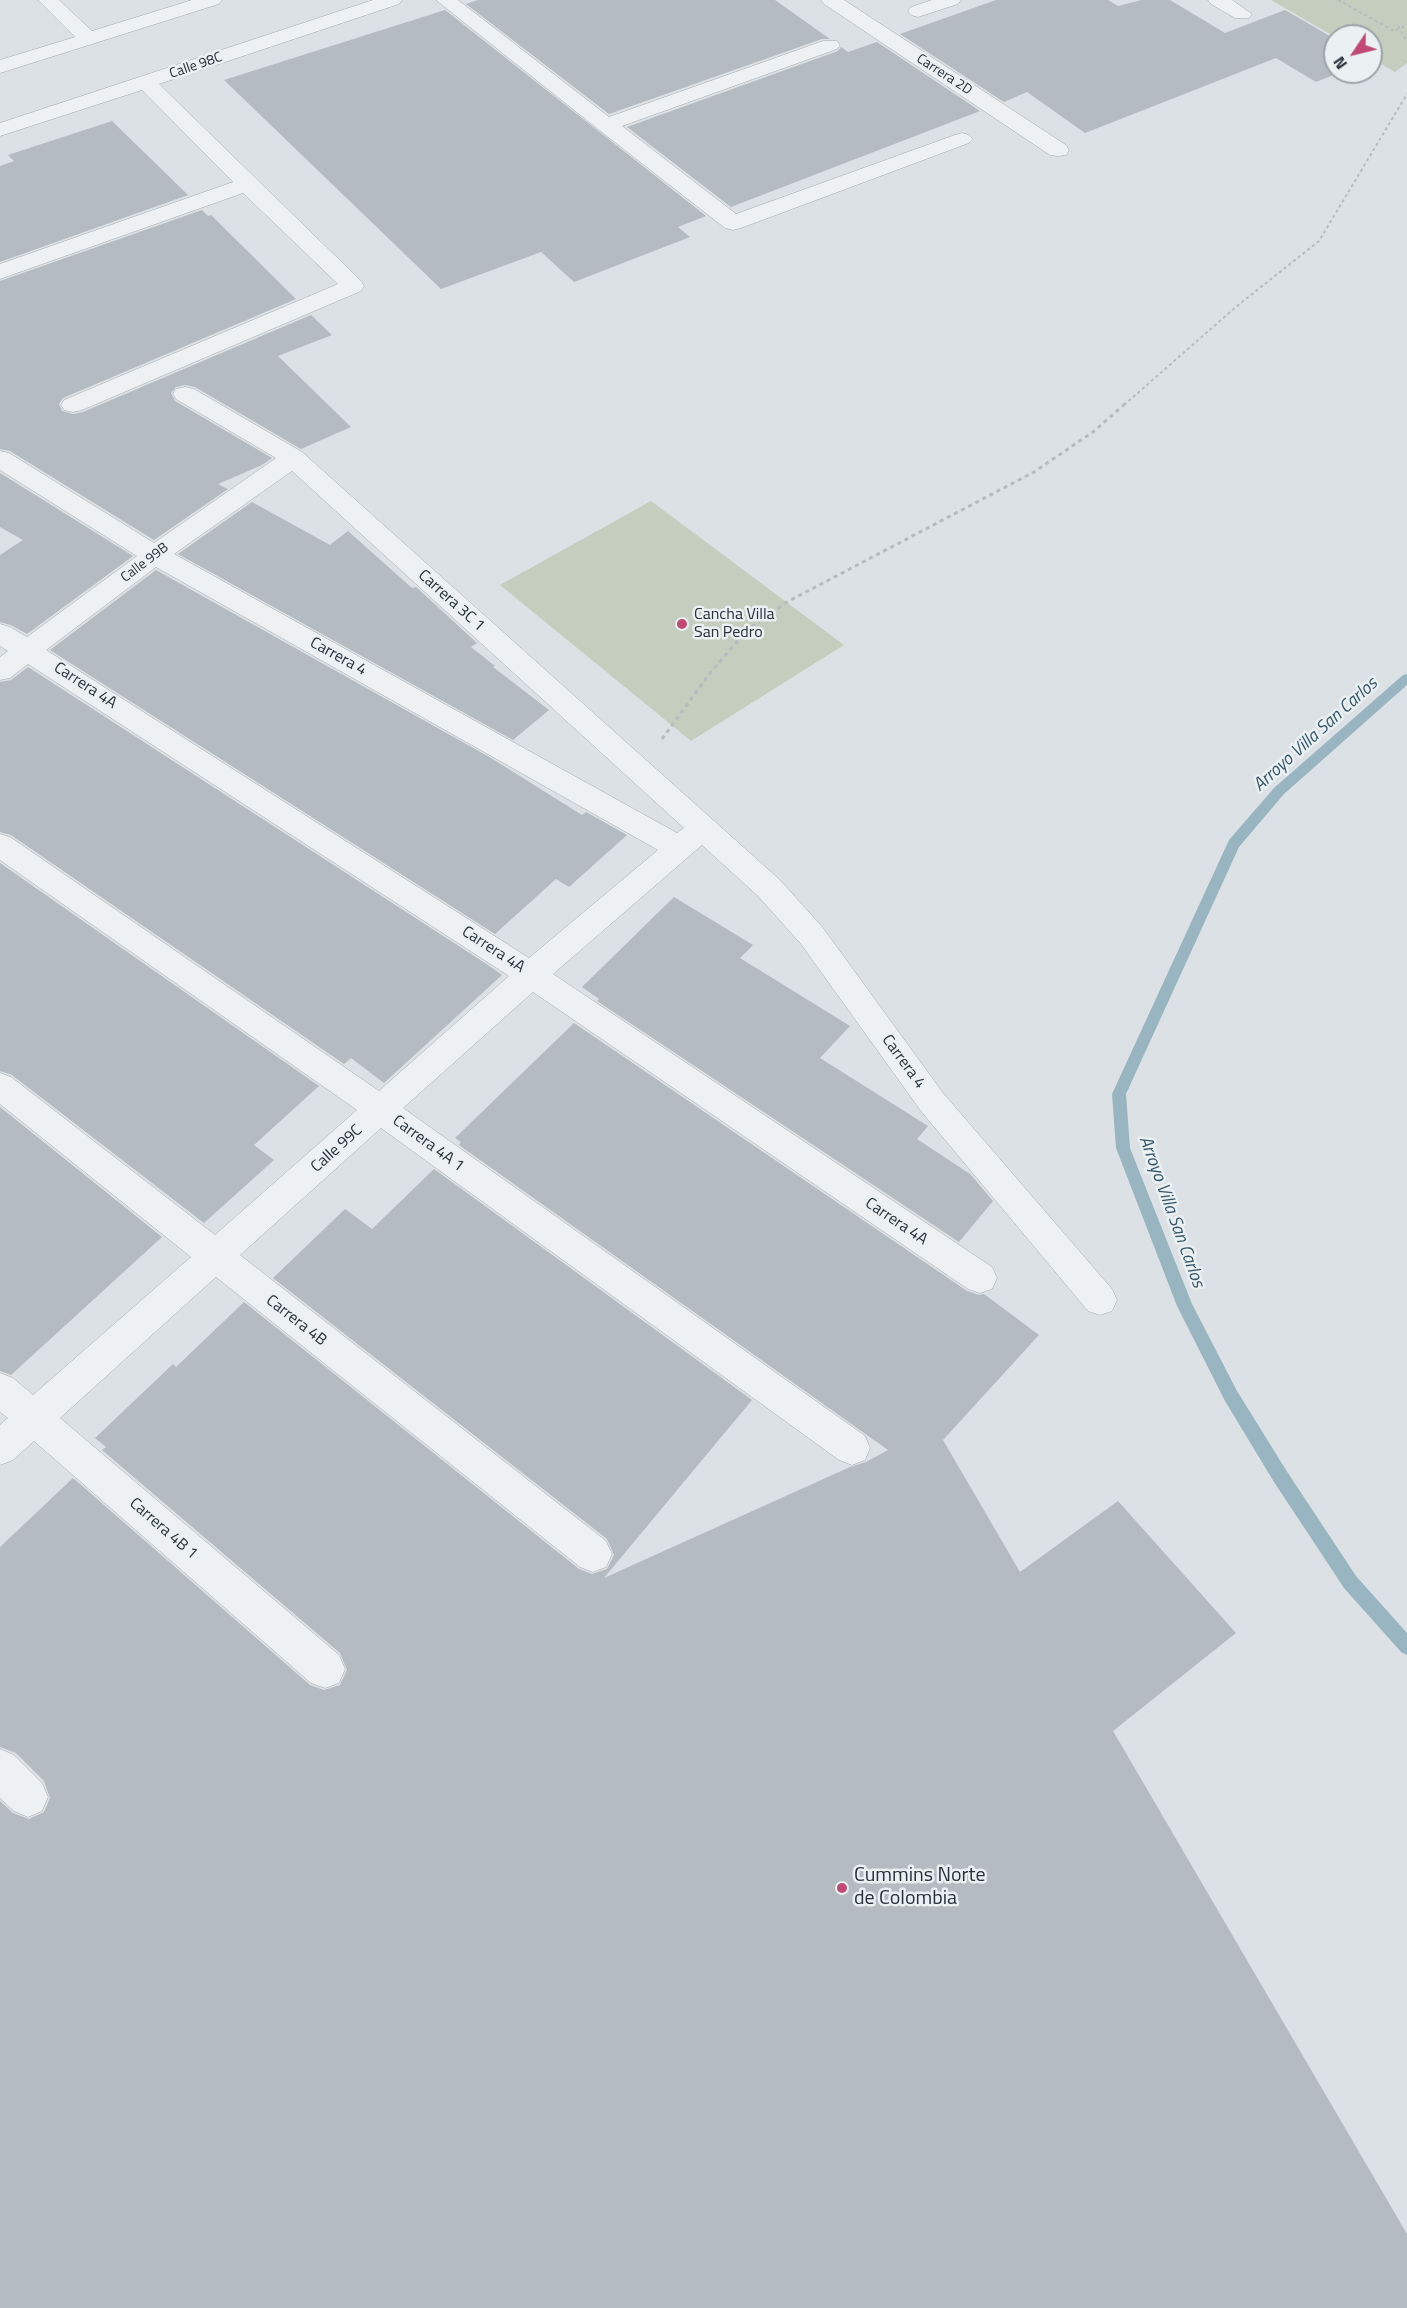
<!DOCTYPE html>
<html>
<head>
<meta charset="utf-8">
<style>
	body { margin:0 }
	#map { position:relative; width:1407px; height:2308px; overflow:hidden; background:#dce1e5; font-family:"Titillium Web",sans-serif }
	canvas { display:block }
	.north { position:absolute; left:1323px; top:24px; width:60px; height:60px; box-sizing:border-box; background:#ebf0f3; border:2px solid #9da4a9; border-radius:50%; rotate:235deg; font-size:16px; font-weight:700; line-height:24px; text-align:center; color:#273139 }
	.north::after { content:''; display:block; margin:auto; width:21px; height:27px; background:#bf4b74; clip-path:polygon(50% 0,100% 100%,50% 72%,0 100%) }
</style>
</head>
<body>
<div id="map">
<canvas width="1407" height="2308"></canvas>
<div class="north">N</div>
</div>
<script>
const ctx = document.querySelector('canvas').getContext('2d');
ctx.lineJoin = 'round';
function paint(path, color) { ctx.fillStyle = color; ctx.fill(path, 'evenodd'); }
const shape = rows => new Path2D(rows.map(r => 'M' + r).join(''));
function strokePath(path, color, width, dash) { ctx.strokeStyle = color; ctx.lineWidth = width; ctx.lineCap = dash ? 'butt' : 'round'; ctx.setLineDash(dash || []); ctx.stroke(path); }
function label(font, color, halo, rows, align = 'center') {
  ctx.font = font + ' "Titillium Web",sans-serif'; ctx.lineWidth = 5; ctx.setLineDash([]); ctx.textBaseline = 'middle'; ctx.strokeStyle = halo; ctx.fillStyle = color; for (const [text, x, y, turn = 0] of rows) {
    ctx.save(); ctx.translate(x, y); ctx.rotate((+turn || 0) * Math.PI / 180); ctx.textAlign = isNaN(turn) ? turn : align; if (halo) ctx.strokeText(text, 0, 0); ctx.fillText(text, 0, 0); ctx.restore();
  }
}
paint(shape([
	[1271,0,1407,0,1407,63,1395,72,1371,58,1371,36,1335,37],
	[651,501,844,645,691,741,500,585]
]), '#c5cebe');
paint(shape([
	[1407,674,1407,685,1284,794,1239,847,1126,1094,1130,1148,1192,1304,1237,1391,1286,1470,1356,1576,1407,1633,1407,1655,1401,1652,1344,1588,1274,1482,1225,1401,1177,1306,1116,1148,1112,1094,1229,840,1274,788,1403,675,1407,674]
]), '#9ab5c2');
paint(shape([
	[478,0,775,0,830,39,822,39,609,114,466,4],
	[996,0,1108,0,1118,6,1142,0,1170,0,1225,33,1285,10,1335,39,1335,72,1341,72,1316,82,1276,58,1085,133,1027,92,1004,102,900,34],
	[445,10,706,216,678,227,690,237,574,282,541,252,441,289,224,80],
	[877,42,980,111,731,207,627,127,838,51,841,47,848,52],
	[112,121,188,195,0,262,0,166,14,161,8,155],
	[202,210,208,216,211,215,296,299,63,398,59,404,62,411,73,414,83,412,311,315,332,335,278,356,351,427,301,449,195,387,185,385,176,387,171,393,175,401,272,458,262,465,218,484,228,489,154,540,10,451,0,449,0,281],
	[0,473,133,556,27,634,11,625,0,622,0,555,23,540,0,527],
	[252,502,330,545,348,531,412,588,416,587,477,643,471,647,495,666,493,667,549,710,513,740,178,554],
	[156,570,491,758,582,815,586,812,627,835,569,887,556,879,495,934,50,650],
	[28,667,488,965,502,975,384,1083,351,1058,344,1064,11,835,0,832,0,682,11,680],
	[0,863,319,1086,254,1145,274,1160,204,1223,12,1075,0,1071],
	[674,897,753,945,740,958,850,1026,820,1058,928,1126,917,1139,970,1174,993,1201,959,1242,597,1001,599,999,582,987],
	[574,1023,967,1291,979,1295,984,1294,1039,1335,943,1440,1020,1572,1118,1501,1236,1633,1113,1731,1407,2234,1407,2308,0,2308,0,1801,13,1813,29,1819,44,1812,50,1798,44,1781,16,1753,0,1747,0,1547,73,1478,310,1685,324,1690,340,1685,347,1670,340,1653,102,1450,106,1447,95,1438,173,1364,176,1367,244,1302,579,1569,592,1574,607,1569,614,1555,607,1539,273,1278,345,1209,372,1229,434,1169,752,1400,604,1578,850,1467,866,1462,888,1450,459,1145,461,1142,455,1138],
	[0,1107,162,1237,11,1375,0,1371]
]), '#b4bbc1');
const minor = shape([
	[38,0,59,0,92,31,192,0,222,0,219,4,0,73,0,60,75,37,38,0],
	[373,0,402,0,399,4,159,84,361,281,364,286,361,291,82,410,73,412,64,410,61,405,64,400,338,284,243,193,0,279,0,264,233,182,142,90,0,136,0,123,373,0],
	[436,0,458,0,609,117,823,41,837,41,840,45,837,49,622,126,736,214,955,135,962,133,969,135,973,139,969,143,741,228,733,230,725,228,598,129,436,0],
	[821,0,844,0,1066,145,1069,150,1066,155,1058,156,1050,155,824,4,821,0],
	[932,0,961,0,958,4,918,17,911,15,908,11,911,7,932,0],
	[1208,0,1232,0,1252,14,1249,18,1235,18,1211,4,1208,0],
	[185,387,194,389,302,452,780,880,823,928,943,1093,1112,1289,1117,1300,1112,1311,1100,1315,1088,1311,921,1111,801,944,758,896,702,845,553,974,992,1267,997,1278,992,1289,980,1293,968,1289,533,992,403,1108,865,1436,870,1448,865,1460,852,1465,839,1460,381,1128,240,1255,606,1541,612,1554,606,1567,593,1572,580,1567,216,1277,60,1418,339,1655,345,1669,339,1683,325,1688,311,1683,34,1441,13,1460,0,1465,0,1425,8,1418,0,1412,0,1373,13,1378,33,1395,191,1257,0,1104,0,1073,11,1077,215,1235,357,1110,0,860,0,834,10,837,379,1091,509,976,28,664,10,678,0,680,0,657,8,651,0,646,0,624,10,627,27,637,137,556,0,470,0,451,9,453,154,543,276,458,176,399,173,394,176,389,185,387],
	[292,471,684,828,677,833,174,554,292,471],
	[156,567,658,850,529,958,46,650,156,567],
	[0,1749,14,1755,42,1783,48,1797,42,1811,28,1817,14,1811,0,1798,0,1749]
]);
strokePath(minor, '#a2a9ae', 1);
strokePath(shape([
	[1338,0,1394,31,1407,25],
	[1398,26,1407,41],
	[1124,405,1237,306,1319,241,1407,94]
]), '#b6bbbf', 2, [3, 3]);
strokePath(shape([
	[662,739,710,673,747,630,787,602,1034,472,1093,432,1126,403]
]), '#b6bbbf', 3, [4, 4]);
paint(minor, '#eef1f3');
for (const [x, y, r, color] of [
	[682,624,6,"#bf4b74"],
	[842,1888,6,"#bf4b74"]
]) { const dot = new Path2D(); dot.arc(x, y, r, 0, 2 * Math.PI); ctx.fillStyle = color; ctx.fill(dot); strokePath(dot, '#ebf0f3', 2); }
label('14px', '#273139', '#ebf0f3', [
	["Calle 98C",196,66,-19],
	["Carrera 2D",944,75,33],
	["Calle 99B",145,563,-37]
]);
label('16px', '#273139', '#ebf0f3', [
	["Carrera 3C 1",451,601,42],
	["Carrera 4",338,657,29],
	["Carrera 4A",85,686,33],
	["Carrera 4A",493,950,33],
	["Carrera 4",903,1062,54],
	["Carrera 4A 1",428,1144,36],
	["Calle 99C",337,1149,-42],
	["Carrera 4A",896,1222,34],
	["Carrera 4B",296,1321,38],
	["Carrera 4B 1",163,1529,41]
]);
label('16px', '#273139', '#ebf0f3', [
	["Cancha Villa",694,615],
	["San Pedro",694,633]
], 'left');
label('italic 18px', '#365769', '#ebf0f3', [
	["Arroyo Villa San Carlos",1316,735,-42],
	["Arroyo Villa San Carlos",1171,1212,70]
]);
label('20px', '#273139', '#ebf0f3', [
	["Cummins Norte",854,1876],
	["de Colombia",854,1899]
], 'left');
</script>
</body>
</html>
